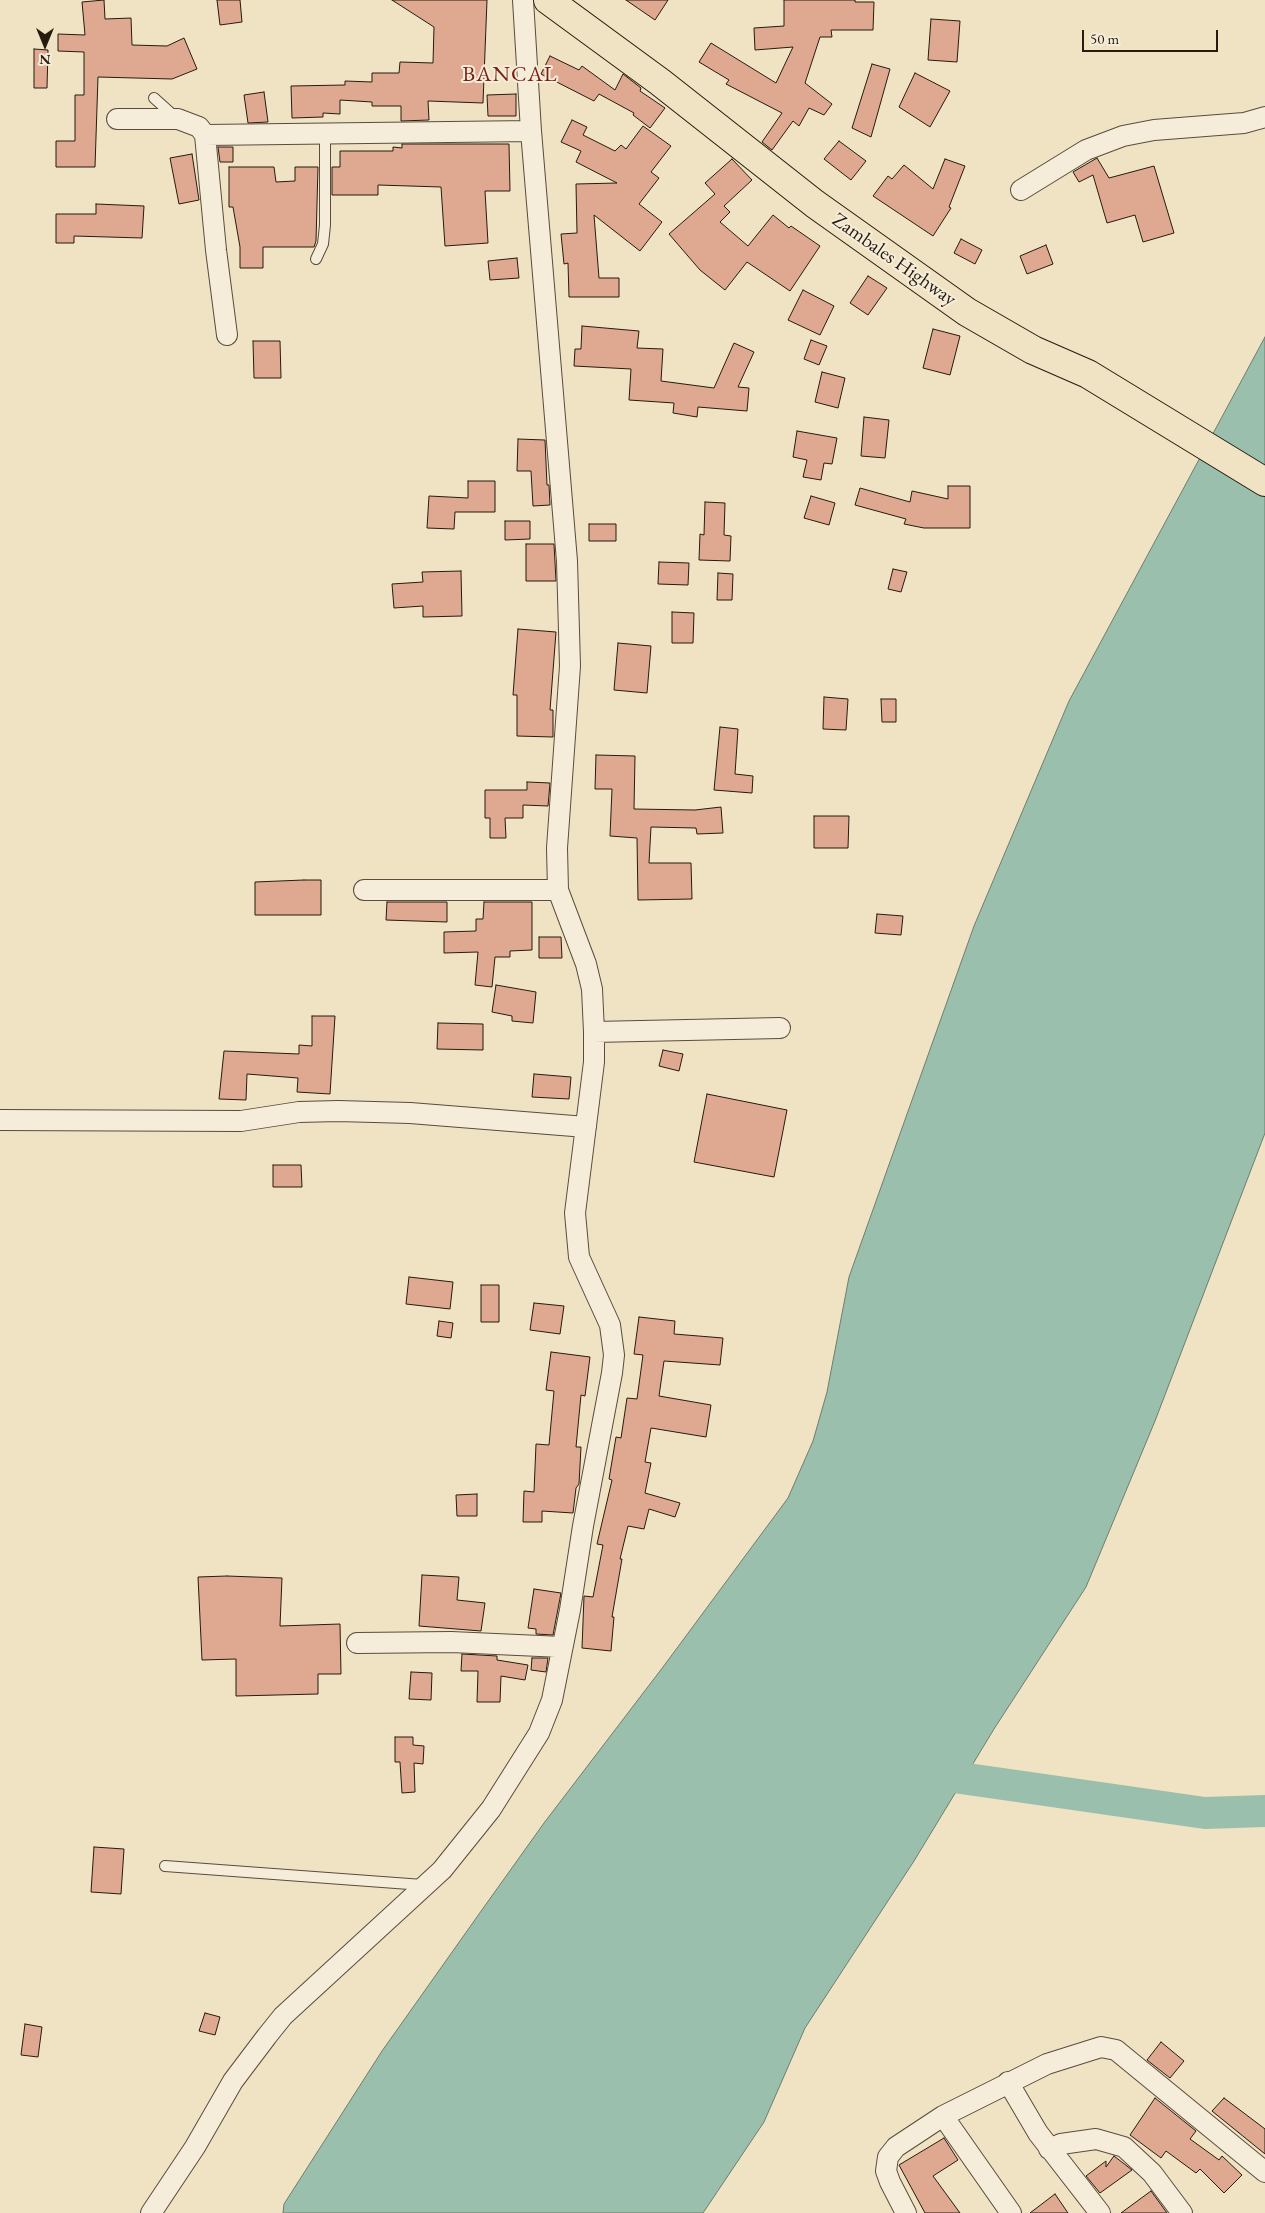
<!DOCTYPE html>
<html>
<head>
<meta charset="utf-8">
<style>
	body { margin:0 }
	#map { position:relative; width:1265px; height:2213px; overflow:hidden; background:#f0e3c4; font-family:"EB Garamond",serif }
	canvas { display:block }
	.north { position:absolute; left:20px; top:20px; width:50px; height:50px; -webkit-text-stroke:4px #f5edd9; paint-order:stroke; rotate:180deg; font-size:14px; font-weight:700; line-height:20px; text-align:center; color:#271a0e }
	.north::after { content:''; display:block; margin:auto; width:18px; height:22px; background:#271a0e; clip-path:polygon(50% 0,100% 100%,50% 72%,0 100%) }
	.scale { position:absolute; left:1082px; top:30px; width:136px; height:22px; box-sizing:border-box; border:2px solid #271a0e; border-top:0; padding-left:6px; font-size:15px; line-height:18px; white-space:nowrap; color:#271a0e; -webkit-text-stroke:4px #f5edd9; paint-order:stroke }
</style>
</head>
<body>
<div id="map">
<canvas width="1265" height="2213"></canvas>
<div class="north">N</div>
<div class="scale">50 m</div>
</div>
<script>
const ctx = document.querySelector('canvas').getContext('2d');
ctx.lineJoin = 'round';
function paint(path, color) { ctx.fillStyle = color; ctx.fill(path, 'evenodd'); }
const shape = rows => new Path2D(rows.map(r => 'M' + r).join(''));
function strokePath(path, color, width, dash) { ctx.strokeStyle = color; ctx.lineWidth = width; ctx.lineCap = dash ? 'butt' : 'round'; ctx.setLineDash(dash || []); ctx.stroke(path); }
function label(font, color, halo, rows, align = 'center') {
  ctx.font = font + ' "EB Garamond",serif'; ctx.lineWidth = 4; ctx.setLineDash([]); ctx.textBaseline = 'middle'; ctx.strokeStyle = halo; ctx.fillStyle = color; for (const [text, x, y, turn = 0] of rows) {
    ctx.save(); ctx.translate(x, y); ctx.rotate((+turn || 0) * Math.PI / 180); ctx.textAlign = isNaN(turn) ? turn : align; if (halo) ctx.strokeText(text, 0, 0); ctx.fillText(text, 0, 0); ctx.restore();
  }
}
const water = shape([
	[1265,337,1265,1133,1155,1421,1086,1587,994,1729,914,1861,805,2028,764,2122,703,2213,283,2213,284,2204,382,2051,484,1907,544,1823,663,1667,788,1498,813,1441,827,1392,849,1277,974,926,1069,701,1265,337]
]);
paint(water, '#9bbfad');
strokePath(water, '#6d7d6d', 1);
strokePath(shape([
	[919,1772,1205,1813,1265,1811]
]), '#9bbfad', 32);
const building = shape([
	[104,0,105,19,131,18,132,45,167,46,184,38,197,69,172,79,98,77,95,167,56,167,56,141,75,141,75,95,84,95,84,52,58,51,58,34,85,35,82,2,104,0],
	[217,0,240,0,242,22,220,25,217,0],
	[392,0,487,0,483,103,428,101,429,120,401,121,401,106,372,106,372,102,340,100,340,114,323,113,323,117,292,118,291,86,345,85,345,81,372,82,372,73,399,73,400,62,433,63,434,27,392,0],
	[626,0,668,0,655,20,626,0],
	[784,0,855,0,855,2,874,2,873,30,831,30,832,37,820,37,805,83,832,104,824,115,809,108,799,126,793,121,772,150,762,142,782,113,726,84,729,80,699,62,711,43,776,83,793,47,755,50,754,28,784,26,784,0],
	[931,19,960,21,957,62,928,60,931,19],
	[34,49,48,50,47,88,34,88,34,49],
	[550,56,579,70,582,66,615,90,623,74,641,88,640,91,665,108,650,128,633,115,634,113,599,94,594,101,541,74,550,56],
	[872,64,890,69,871,137,852,128,872,64],
	[915,73,950,91,930,127,899,107,915,73],
	[264,92,268,122,248,123,244,95,264,92],
	[516,94,516,116,488,116,487,95,516,94],
	[572,120,587,127,583,135,615,151,621,145,626,149,643,126,671,146,651,172,659,178,639,204,662,222,640,251,594,215,599,278,619,278,619,297,569,297,568,263,564,264,561,234,577,233,576,184,617,183,576,162,581,151,561,142,572,120],
	[839,141,866,161,851,180,824,159,839,141],
	[402,144,509,144,510,191,485,191,488,243,445,246,441,187,378,185,378,195,332,195,332,167,340,167,340,151,393,151,393,147,402,148,402,144],
	[218,147,233,147,233,162,220,162,218,147],
	[192,154,199,200,179,204,170,158,192,154],
	[1097,158,1109,178,1154,166,1174,233,1143,242,1135,215,1107,223,1093,175,1079,182,1073,172,1097,158],
	[732,159,752,180,724,206,730,212,720,222,748,246,773,215,789,228,791,226,820,246,790,291,747,262,725,290,700,270,669,234,715,194,705,183,732,159],
	[945,159,965,166,949,207,951,208,933,236,873,196,888,176,892,179,904,165,933,189,945,159],
	[229,167,274,167,276,182,295,181,295,167,318,167,316,241,314,247,263,247,263,268,240,268,240,247,233,207,229,207,229,167],
	[96,204,144,206,142,238,74,236,74,243,56,243,56,214,96,214,96,204],
	[961,239,982,250,975,264,954,253,961,239],
	[1046,245,1053,264,1027,274,1020,256,1046,245],
	[517,258,519,278,490,280,488,261,517,258],
	[868,276,887,288,868,315,850,303,868,276],
	[803,290,834,306,820,335,788,320,803,290],
	[582,326,639,331,637,348,663,349,661,381,714,388,734,343,754,352,738,387,749,388,747,411,698,407,697,417,673,413,674,403,629,400,631,369,574,366,575,349,581,349,582,326],
	[933,329,960,336,950,375,923,368,933,329],
	[811,340,827,346,819,365,804,359,811,340],
	[253,341,280,341,281,378,254,378,253,341],
	[822,372,845,378,838,408,815,402,822,372],
	[864,417,889,420,885,458,861,456,864,417],
	[797,431,837,438,832,464,824,463,821,480,803,477,807,460,793,457,797,431],
	[518,439,545,440,547,485,549,485,550,505,533,506,531,471,517,471,518,439],
	[468,481,495,481,495,512,455,512,454,529,427,528,429,496,468,498,468,481],
	[948,486,970,486,970,528,924,528,904,524,906,519,855,505,860,488,910,502,912,491,948,499,948,486],
	[811,496,835,503,829,525,804,518,811,496],
	[705,502,725,503,724,535,731,536,730,561,699,560,700,534,704,535,705,502],
	[505,521,530,521,530,539,505,540,505,521],
	[589,524,616,524,616,541,589,541,589,524],
	[526,544,554,544,556,581,526,581,526,544],
	[659,562,689,563,688,585,658,584,659,562],
	[893,569,907,572,901,592,888,589,893,569],
	[461,571,462,616,423,617,423,606,394,608,392,584,423,582,422,572,461,571],
	[718,573,733,574,732,600,717,600,718,573],
	[672,612,694,613,693,643,672,643,672,612],
	[518,629,556,632,550,710,553,710,553,737,517,736,517,695,513,695,518,629],
	[618,643,651,646,647,693,614,690,618,643],
	[824,697,848,699,846,730,823,729,824,697],
	[881,699,896,699,896,722,882,722,881,699],
	[720,727,738,729,735,774,753,776,752,793,714,790,720,727],
	[596,755,635,756,634,809,695,810,721,807,723,833,697,834,696,828,651,827,649,863,691,863,692,899,638,900,637,838,610,836,612,789,595,789,596,755],
	[527,782,550,783,548,806,523,805,523,818,505,818,506,838,490,838,490,818,485,818,485,790,527,790,527,782],
	[814,816,849,816,848,848,814,848,814,816],
	[304,880,321,880,321,915,255,915,255,882,304,880],
	[387,902,447,902,447,922,386,920,387,902],
	[484,902,532,902,532,950,510,951,510,957,495,957,492,987,475,985,478,952,444,953,444,932,476,931,476,919,483,919,484,902],
	[877,914,903,916,901,935,875,933,877,914],
	[539,937,561,937,562,958,539,958,539,937],
	[496,985,536,992,533,1023,512,1021,512,1016,492,1012,496,985],
	[312,1016,335,1016,330,1094,297,1092,298,1078,247,1074,246,1100,219,1099,224,1051,299,1054,299,1045,312,1046,312,1016],
	[438,1023,483,1024,483,1050,437,1049,438,1023],
	[663,1050,683,1054,679,1071,659,1066,663,1050],
	[534,1074,571,1077,569,1099,532,1097,534,1074],
	[707,1094,787,1110,774,1177,694,1162,707,1094],
	[273,1165,301,1165,302,1187,273,1187,273,1165],
	[409,1277,453,1282,450,1309,406,1304,409,1277],
	[481,1285,499,1285,499,1322,481,1322,481,1285],
	[534,1303,564,1306,560,1334,530,1330,534,1303],
	[639,1317,675,1321,674,1334,723,1338,720,1365,664,1361,659,1396,711,1405,706,1437,651,1428,645,1462,651,1463,645,1493,680,1503,675,1517,649,1509,644,1529,628,1526,620,1559,622,1559,612,1617,614,1617,611,1651,582,1648,584,1596,593,1597,603,1545,597,1544,612,1480,609,1479,616,1437,621,1438,627,1398,637,1399,643,1355,634,1354,639,1317],
	[439,1321,453,1323,451,1338,437,1336,439,1321],
	[551,1352,590,1357,585,1396,581,1395,576,1447,581,1447,579,1484,576,1488,573,1513,542,1511,542,1522,523,1522,524,1491,534,1492,536,1444,549,1445,554,1391,546,1390,551,1352],
	[477,1494,477,1516,457,1516,456,1495,477,1494],
	[422,1575,459,1577,457,1600,485,1603,481,1631,419,1626,422,1575],
	[227,1576,282,1578,280,1626,340,1624,341,1674,318,1674,318,1694,236,1696,236,1659,202,1660,198,1577,227,1576],
	[534,1589,561,1593,553,1635,536,1634,536,1629,528,1628,534,1589],
	[462,1654,497,1656,497,1660,528,1665,525,1680,501,1676,500,1702,477,1702,478,1671,461,1671,462,1654],
	[532,1658,548,1658,546,1672,531,1670,532,1658],
	[411,1672,432,1673,431,1700,409,1699,411,1672],
	[395,1737,413,1737,413,1745,424,1746,423,1764,414,1763,415,1792,402,1793,400,1762,395,1762,395,1737],
	[94,1847,124,1849,121,1894,91,1892,94,1847],
	[205,2013,220,2017,215,2035,199,2031,205,2013],
	[25,2024,42,2027,38,2057,21,2055,25,2024],
	[1161,2042,1184,2061,1170,2078,1147,2060,1161,2042],
	[1155,2098,1196,2131,1190,2139,1219,2160,1222,2156,1242,2175,1224,2193,1200,2169,1196,2173,1166,2151,1161,2158,1130,2135,1155,2098],
	[1224,2098,1265,2129,1265,2154,1212,2111,1224,2098],
	[944,2138,958,2160,933,2176,960,2213,925,2213,899,2165,944,2138],
	[1114,2156,1132,2170,1100,2193,1086,2176,1106,2161,1106,2167,1114,2156],
	[1151,2191,1167,2213,1121,2213,1151,2191],
	[1055,2194,1068,2213,1030,2213,1055,2194]
]);
paint(building, '#dea990');
strokePath(building, '#271a0e', 1);
const service = shape([
	[154,98,174,116],
	[316,259,323,244,325,225,325,135],
	[165,1866,423,1885]
]);
const minor = shape([
	[117,119,178,119,199,127,205,135,216,250,227,335],
	[205,135,531,131],
	[1021,190,1086,150,1123,136,1154,130,1244,123,1265,117],
	[364,890,558,890],
	[594,1032,780,1028],
	[0,1120,241,1121,299,1112,338,1111,410,1113,586,1127],
	[357,1643,451,1642,562,1647],
	[1008,2082,1038,2133,1100,2213],
	[943,2116,1047,2064,1101,2047,1116,2050,1265,2172],
	[1049,2149,1061,2144,1096,2139,1124,2147,1152,2173,1182,2213],
	[151,2213,195,2147,233,2081,267,2036,283,2016,442,1870,491,1809,539,1733,552,1700,570,1610,583,1526,612,1373,614,1355,610,1325,579,1257,575,1213,594,1062,594,1032,592,989,586,964,558,890,557,848,570,666,567,561,531,131,523,0],
	[906,2213,890,2182,886,2171,888,2157,896,2147,943,2116,1011,2213]
]);
const primary = shape([
	[548,0,660,82,815,204,967,312,1033,350,1088,374,1265,482]
]);
strokePath(service, '#594c3c', 12);
strokePath(minor, '#594c3c', 22);
strokePath(primary, '#271a0e', 30);
strokePath(service, '#f5edd9', 10);
strokePath(minor, '#f5edd9', 20);
strokePath(primary, '#f0e3c4', 28);
label('20px', '#271a0e', '#f5edd9', [
	["Zambales Highway",894,260,35]
]);
ctx.letterSpacing = '1px';
label('22px', '#7a1f14', '#f5edd9', [
	["BANCAL",510,75]
]);
ctx.letterSpacing = '0px';
</script>
</body>
</html>
